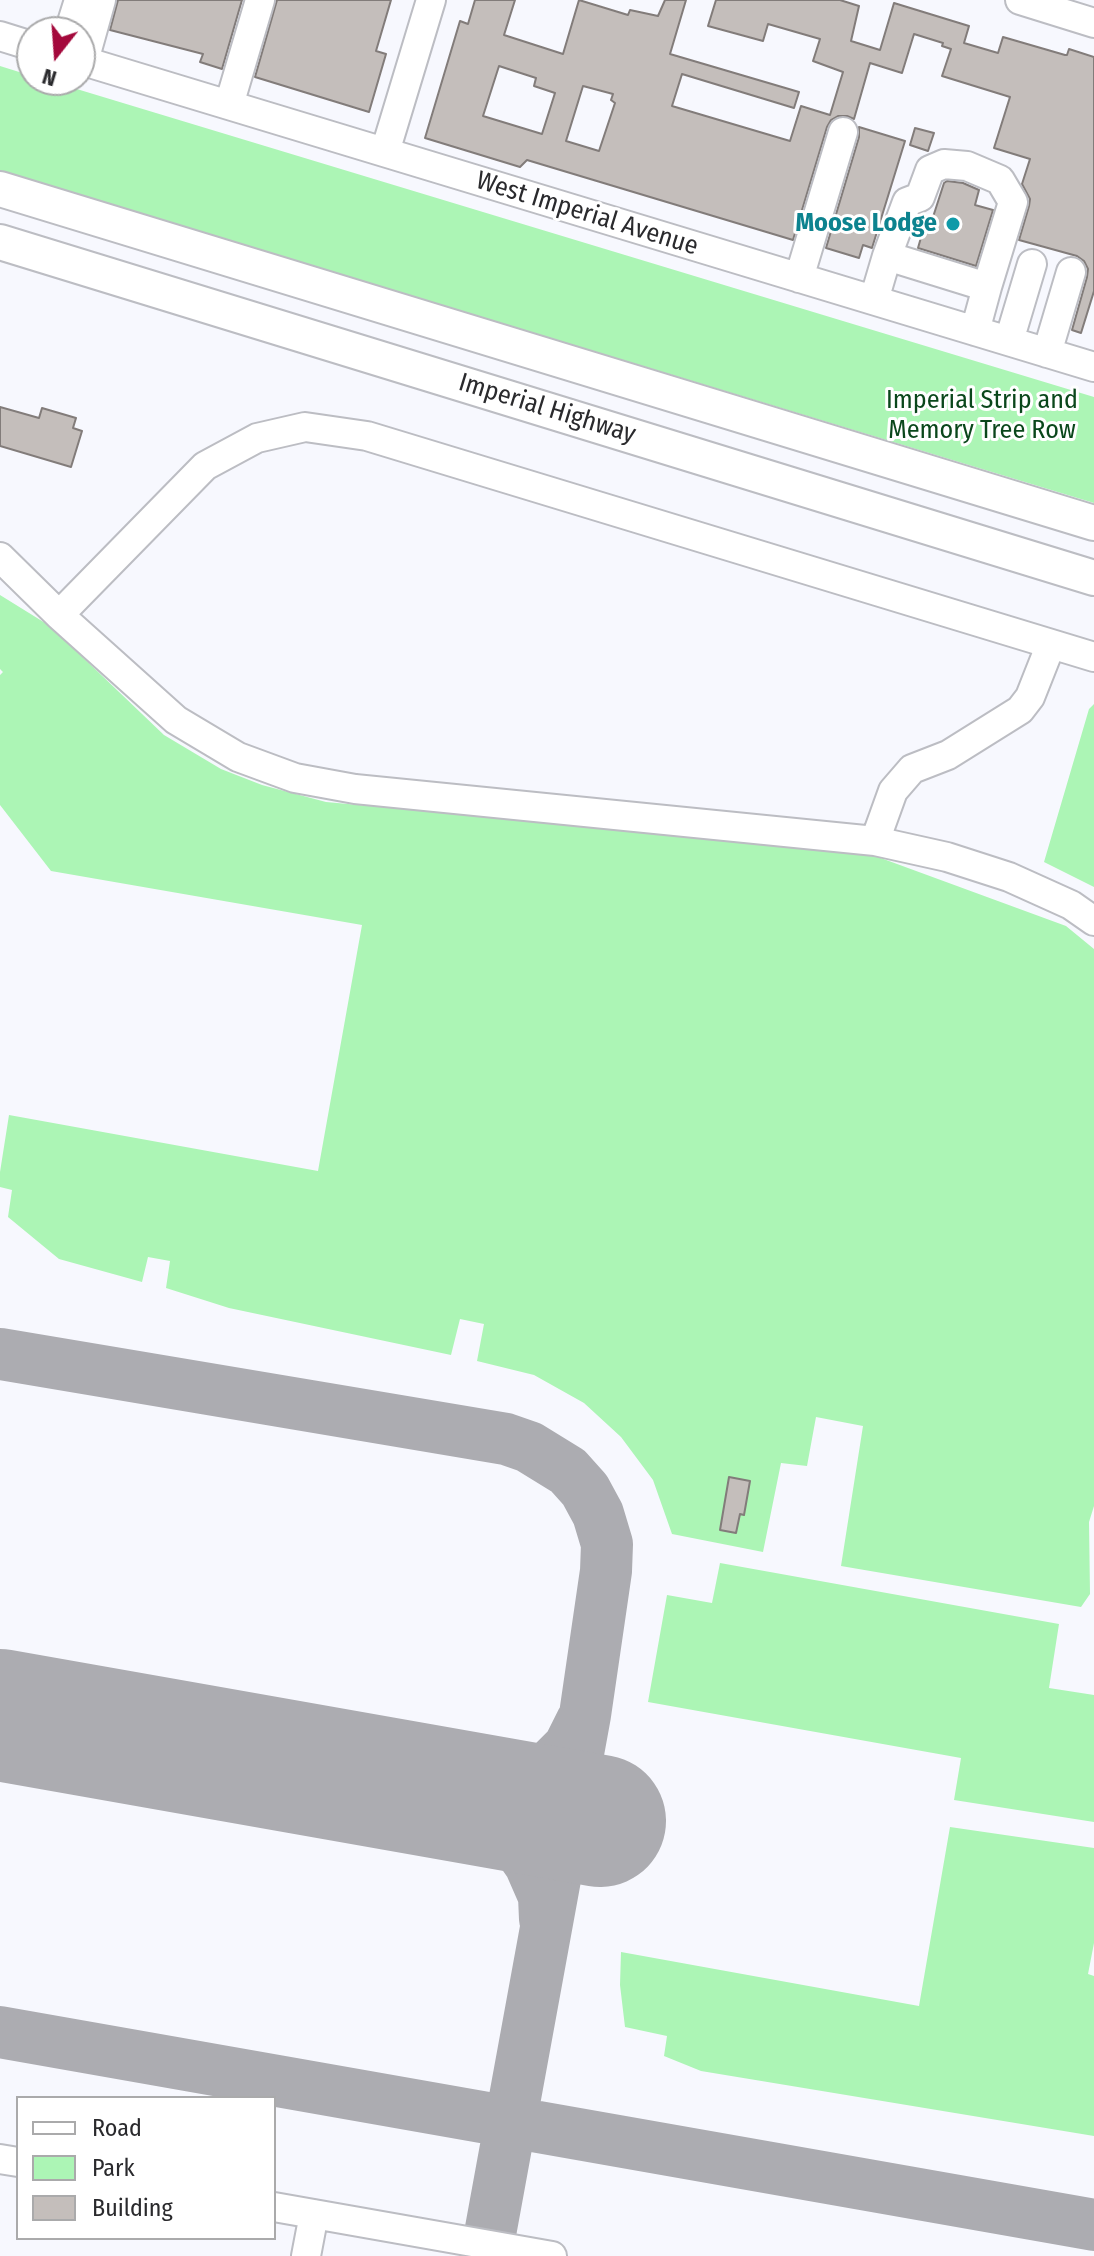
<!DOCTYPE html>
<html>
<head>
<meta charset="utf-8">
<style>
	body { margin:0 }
	#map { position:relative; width:1094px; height:2256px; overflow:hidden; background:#f7f8fe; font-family:"Fira Sans Condensed",sans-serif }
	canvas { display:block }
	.legend { position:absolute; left:16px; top:2096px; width:260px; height:144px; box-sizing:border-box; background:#fff; border:2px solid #aaaaab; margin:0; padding:10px 14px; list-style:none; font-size:24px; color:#2a2a2d }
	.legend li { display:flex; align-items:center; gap:16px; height:40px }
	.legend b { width:40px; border:2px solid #aaaaab }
	.north { position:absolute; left:16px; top:16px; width:80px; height:80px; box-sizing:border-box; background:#fff; border:2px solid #aaaaab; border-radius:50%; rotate:197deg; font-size:22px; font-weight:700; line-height:32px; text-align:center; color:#2a2a2d }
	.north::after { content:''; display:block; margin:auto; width:28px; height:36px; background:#a4093c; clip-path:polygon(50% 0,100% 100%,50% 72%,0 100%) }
</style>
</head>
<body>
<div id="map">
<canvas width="1094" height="2256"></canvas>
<ul class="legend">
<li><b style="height:10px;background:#fff"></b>Road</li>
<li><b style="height:22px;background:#acf5b5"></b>Park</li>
<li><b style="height:22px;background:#c4bebb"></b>Building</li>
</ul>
<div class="north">N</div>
</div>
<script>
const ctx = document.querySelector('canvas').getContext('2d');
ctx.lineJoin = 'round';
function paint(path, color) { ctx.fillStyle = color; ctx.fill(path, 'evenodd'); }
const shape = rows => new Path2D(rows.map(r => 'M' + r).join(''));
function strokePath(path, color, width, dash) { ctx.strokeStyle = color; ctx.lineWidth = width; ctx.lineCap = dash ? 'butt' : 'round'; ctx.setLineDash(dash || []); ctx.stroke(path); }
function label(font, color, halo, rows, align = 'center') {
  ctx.font = font + ' "Fira Sans Condensed",sans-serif'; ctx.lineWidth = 6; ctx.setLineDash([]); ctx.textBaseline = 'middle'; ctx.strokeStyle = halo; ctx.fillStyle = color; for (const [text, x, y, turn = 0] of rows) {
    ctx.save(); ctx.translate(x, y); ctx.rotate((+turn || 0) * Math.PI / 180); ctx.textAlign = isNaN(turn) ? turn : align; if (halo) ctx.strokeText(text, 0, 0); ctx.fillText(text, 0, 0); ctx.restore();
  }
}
paint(shape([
	[0,66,32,76,32,80,47,80,1094,397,1094,503,0,171],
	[0,595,50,626,164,735,221,769,262,785,326,802,702,836,878,857,1066,926,1094,949,1094,1506,1089,1522,1090,1594,1081,1607,841,1566,863,1426,816,1417,807,1466,781,1463,763,1552,672,1534,653,1480,621,1437,584,1403,534,1375,477,1361,484,1324,460,1319,451,1355,229,1308,166,1288,170,1261,148,1257,142,1282,59,1259,8,1217,12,1190,0,1187,0,1172,9,1115,318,1171,362,925,51,871,0,805,0,675,3,672,0,669],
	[1094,704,1094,887,1044,862,1089,709],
	[720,1563,1059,1624,1049,1688,1094,1695,1094,1822,954,1800,961,1758,648,1702,667,1595,712,1603],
	[950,1827,1094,1848,1094,1943,1088,1974,1094,1976,1094,2136,701,2071,664,2056,667,2036,625,2027,620,1985,621,1952,919,2006]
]), '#acf5b5');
strokePath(shape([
	[0,1354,506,1439,529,1447,568,1471,585,1490,598,1514,607,1544,606,1571,585,1715,486,2256],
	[460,1796,490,1816,511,1837,530,1864,544,1896,545,1919],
	[460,1796,489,1794,516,1786,545,1771,569,1747,582,1721],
	[0,2032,1094,2225]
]), '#acacb1', 52);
strokePath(shape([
	[0,1715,600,1821]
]), '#acacb1', 132);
const building = shape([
	[118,0,242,0,222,69,200,62,203,54,110,30,118,0],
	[277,0,391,0,376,51,386,54,369,112,255,77,277,0],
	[475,0,515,0,504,35,563,54,579,0,628,15,630,10,658,16,665,0,686,0,670,54,799,92,794,108,682,74,672,106,790,141,801,106,830,115,843,72,813,61,820,39,768,24,763,41,708,26,716,0,840,0,859,6,851,41,880,50,894,3,969,26,964,43,998,53,1003,37,1065,55,1067,55,1069,49,1094,57,1094,291,1081,333,1072,330,1087,277,1088,269,1084,261,1077,256,1019,240,1029,206,1030,199,1022,184,1030,159,994,148,1010,97,942,76,951,49,942,46,943,43,914,34,902,73,870,63,854,119,847,116,838,116,831,120,827,127,793,240,527,160,520,167,425,138,460,21,468,24,475,0],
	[499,66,536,78,534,86,555,93,542,134,483,116,499,66],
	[583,86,613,94,611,100,615,103,599,151,566,141,583,86],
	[859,127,905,141,872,248,863,245,859,258,826,248,859,137,859,127],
	[915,128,934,133,928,151,910,145,915,128],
	[947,181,963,183,979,190,975,205,993,210,976,266,918,248,922,234,914,232,920,215,933,217,944,183,947,181],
	[0,407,39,418,42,408,76,418,73,428,82,431,71,467,0,446,0,407],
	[729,1477,750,1481,744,1515,740,1514,736,1533,720,1530,729,1477]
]);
paint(building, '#c4bebb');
strokePath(building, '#827c7a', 2);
const minor = shape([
	[1020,0,1094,23],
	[69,32,79,0],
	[0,36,32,46],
	[80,60,1094,367],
	[84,61,101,0],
	[229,105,260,0],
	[385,152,431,0],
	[887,256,907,202,920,197,930,170,944,164,967,166,1000,180,1013,202,987,287],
	[799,278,843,132],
	[874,300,887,256,987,287,975,331],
	[1009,341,1032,264],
	[1047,353,1071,272],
	[0,557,59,615,176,720,238,757,295,778,355,789,875,841,947,857,1009,877,1071,905,1094,921],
	[59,615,205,466,257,438,305,427,367,436,1094,657],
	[875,841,893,791,912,769,948,755,1020,710,1030,697,1051,644],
	[0,2159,18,2162],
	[274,2207,552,2256],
	[306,2256,314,2214]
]);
const major = shape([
	[0,189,1094,523],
	[0,242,1094,578]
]);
strokePath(minor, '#bcbdc3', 32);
strokePath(major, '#bcbdc3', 38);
strokePath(minor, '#fff', 28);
strokePath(major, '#fff', 34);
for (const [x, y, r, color] of [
	[953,224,8,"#0f9aa8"]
]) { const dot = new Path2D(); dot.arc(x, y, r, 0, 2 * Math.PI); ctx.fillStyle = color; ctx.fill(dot); strokePath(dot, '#fff', 3); }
label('26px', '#2a2a2d', '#fff', [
	["West Imperial Avenue",587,214,17],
	["Imperial Highway",547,409,17]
]);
label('bold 26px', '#0d838f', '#fff', [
	["Moose Lodge",937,224]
], 'right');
label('26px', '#0a471b', '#fff', [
	["Imperial Strip and",982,401],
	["Memory Tree Row",982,431]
]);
</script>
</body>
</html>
